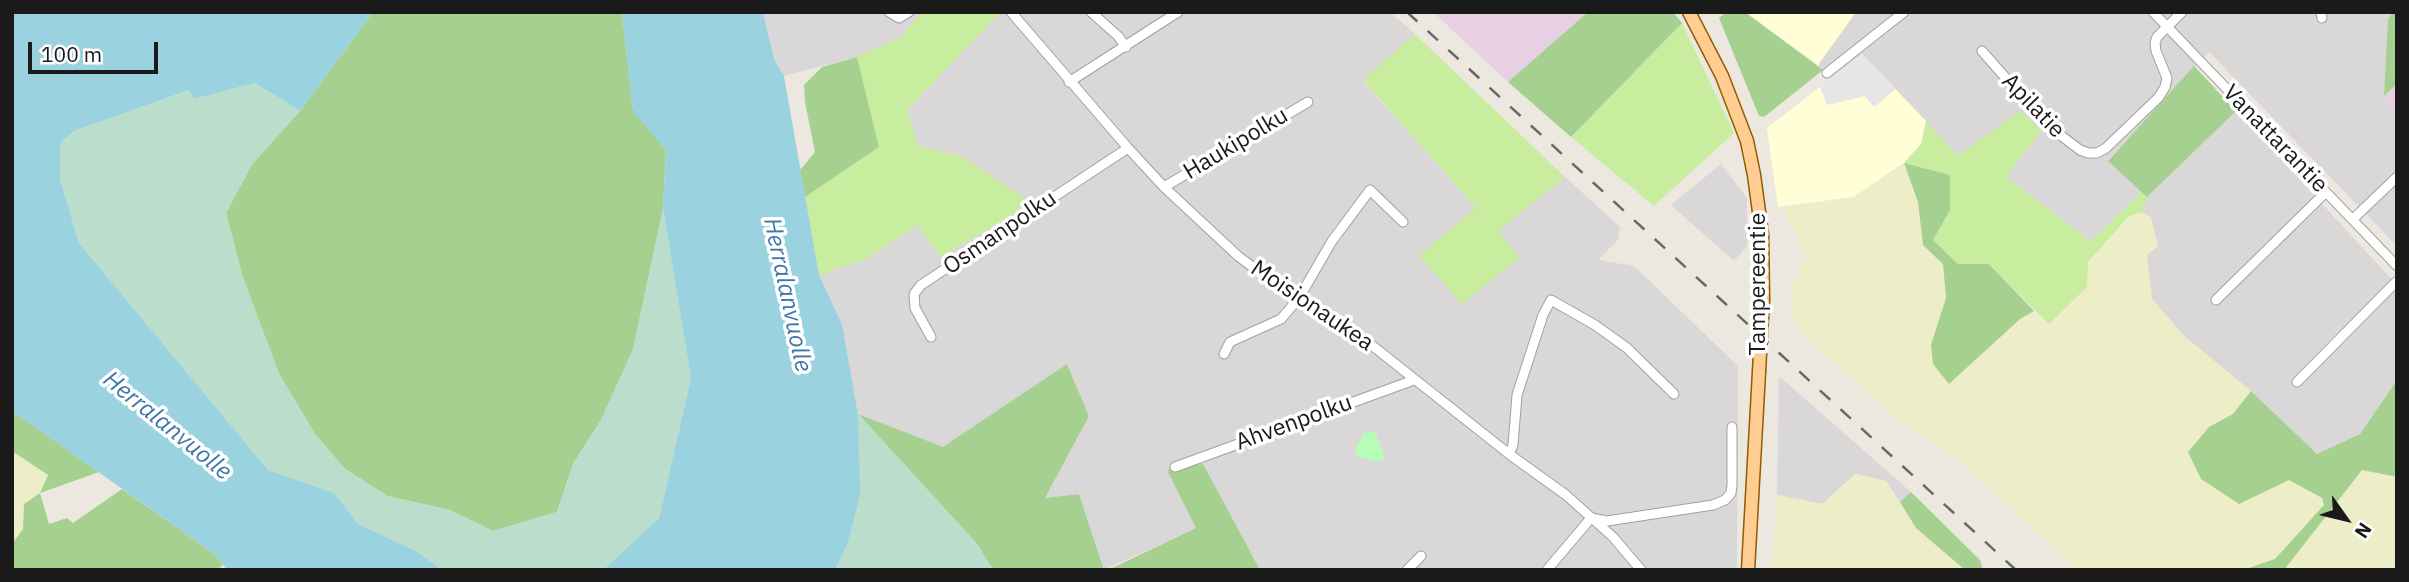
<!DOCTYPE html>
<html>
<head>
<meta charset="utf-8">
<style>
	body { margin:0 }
	#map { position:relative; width:2409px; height:582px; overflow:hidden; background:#ede8df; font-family:"IBM Plex Sans",sans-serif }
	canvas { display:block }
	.frame { position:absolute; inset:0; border:14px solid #1a1a1a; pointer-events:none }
	.north { position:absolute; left:2311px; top:484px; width:70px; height:70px; -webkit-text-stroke:5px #fff; paint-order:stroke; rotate:124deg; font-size:19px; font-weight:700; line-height:28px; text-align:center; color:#1a1a1a }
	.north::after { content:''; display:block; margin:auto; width:24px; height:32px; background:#1a1a1a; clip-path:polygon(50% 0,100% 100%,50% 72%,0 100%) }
	.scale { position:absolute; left:28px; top:42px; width:130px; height:32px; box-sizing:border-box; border:4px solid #1a1a1a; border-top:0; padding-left:9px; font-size:21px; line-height:24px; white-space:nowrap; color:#1a1a1a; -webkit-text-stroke:5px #fff; paint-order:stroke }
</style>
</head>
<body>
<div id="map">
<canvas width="2409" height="582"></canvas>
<div class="frame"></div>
<div class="north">N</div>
<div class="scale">100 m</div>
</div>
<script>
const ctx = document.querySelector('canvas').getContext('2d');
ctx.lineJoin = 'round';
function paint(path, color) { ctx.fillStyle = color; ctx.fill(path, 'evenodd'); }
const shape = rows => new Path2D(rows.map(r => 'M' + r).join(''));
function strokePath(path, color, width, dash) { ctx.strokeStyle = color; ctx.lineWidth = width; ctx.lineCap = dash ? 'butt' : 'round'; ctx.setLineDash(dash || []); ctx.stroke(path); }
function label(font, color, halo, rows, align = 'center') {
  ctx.font = font + ' "IBM Plex Sans",sans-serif'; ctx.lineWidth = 7; ctx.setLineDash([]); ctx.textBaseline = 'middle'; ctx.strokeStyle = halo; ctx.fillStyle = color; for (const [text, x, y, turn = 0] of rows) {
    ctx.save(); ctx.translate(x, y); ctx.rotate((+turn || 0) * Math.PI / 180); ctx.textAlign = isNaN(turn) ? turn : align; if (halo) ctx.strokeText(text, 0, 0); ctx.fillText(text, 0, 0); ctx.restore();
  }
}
paint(shape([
	[763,12,922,12,900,38,857,57,784,76,774,59],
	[1001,12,1390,12,1415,34,1363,81,1477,209,1461,303,1518,258,1497,231,1565,177,1620,227,1618,240,1598,260,1634,266,1738,366,1737,570,1260,570,1202,464,1197,528,1104,570,1079,494,1045,498,1089,416,1067,364,943,448,858,414,842,324,819,275,868,258,917,225,941,257,1031,204,963,157,918,146,907,110],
	[1856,12,2393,12,2388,19,2384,96,2397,116,2397,246,2209,52,2108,160,2142,191,2091,241,2006,177,2042,130,1958,156,1862,54,1831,77,1823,70,1818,65],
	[2236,111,2397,285,2397,380,2360,434,2317,454,2251,391,2185,337,2152,299,2142,212,2147,197],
	[1721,164,1747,198,1747,246,1734,261,1671,205],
	[1779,376,1911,492,1900,502,1886,481,1856,474,1822,504,1777,495]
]), '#d9d7d7');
paint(shape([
	[1433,12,1588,12,1508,82],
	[2397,84,2397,116,2384,96]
]), '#e7d0e3');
paint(shape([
	[1745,12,1856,12,1818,65],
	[1862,54,1926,121,1921,144,1904,163,1854,197,1778,207,1767,128]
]), '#fffed6');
paint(shape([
	[1904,163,1918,202,1923,245,1943,264,1946,298,1931,345,1949,384,2020,319,2034,311,2048,324,2087,287,2088,262,2129,216,2142,212,2151,218,2158,246,2147,255,2152,300,2185,337,2251,391,2233,414,2209,427,2239,504,2289,480,2322,498,2325,505,2275,559,2243,570,2077,570,1961,461,1901,422,1802,334,1791,317,1793,281,1807,258,1783,207,1854,197],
	[12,451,48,475,40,493,24,504,23,530,12,544],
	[2362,470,2397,477,2397,570,2284,570],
	[1855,474,1886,481,1916,528,1965,570,1772,570,1777,495,1822,504]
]), '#edeec8');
paint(shape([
	[922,12,1000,13,907,110,918,146,963,157,1032,203,941,257,917,225,868,258,819,275,805,197,879,147,857,57,900,38],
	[1682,23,1734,133,1654,206,1571,137],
	[1415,34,1565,177,1498,231,1519,258,1462,304,1419,256,1476,208,1363,80],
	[2020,111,2042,130,2006,177,2091,241,2142,191,2147,197,2142,212,2129,216,2088,262,2087,287,2049,324,1989,264,1958,264,1933,240,1950,210,1950,175,1904,163,1921,144,1926,121,1958,156]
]), '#c8ed9f');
paint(shape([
	[373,12,622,12,633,110,666,150,663,209,633,350,601,420,573,464,557,512,493,531,450,510,387,496,344,468,315,434,279,374,243,278,226,213,252,164,300,111],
	[1588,12,1673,12,1682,23,1571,137,1508,82],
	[1726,12,1745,12,1823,70,1764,117,1759,116,1719,18],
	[2393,12,2397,12,2397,84,2384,96,2388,19],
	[857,57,879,147,805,197,800,170,815,152,805,102,804,85,822,67],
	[2194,66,2236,111,2147,197,2108,161],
	[1904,163,1950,175,1950,210,1933,240,1958,264,1989,264,2034,311,2020,319,1949,384,1933,364,1931,345,1946,298,1943,264,1923,245,1918,202],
	[1067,364,1089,416,1045,498,1079,494,1104,570,993,570,977,544,858,414,943,447],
	[2397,380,2397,477,2362,470,2284,570,2243,570,2275,559,2324,505,2322,498,2289,480,2239,504,2201,479,2188,452,2209,427,2233,414,2251,391,2317,454,2360,434],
	[12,411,99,472,40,493,49,524,67,518,73,523,122,489,216,555,223,565,217,570,12,570,12,544,23,529,24,504,40,493,48,475,12,451],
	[1203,464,1260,570,1108,570,1196,528,1167,470],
	[1911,492,1980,560,1983,570,1965,570,1916,528,1900,502]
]), '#a5d090');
paint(shape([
	[255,83,300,111,252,164,226,213,243,278,279,374,315,434,344,468,387,496,450,510,493,531,557,512,573,464,601,420,633,350,663,209,691,378,659,518,603,570,443,570,414,550,358,524,334,493,268,470,79,243,60,179,60,143,74,131,189,90,195,99],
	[858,414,977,544,993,570,835,570,848,543,859,495]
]), '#baddcc');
paint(shape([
	[1375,431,1385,459,1378,462,1355,456,1356,447,1364,433]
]), '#b6fdb9');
paint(shape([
	[1862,54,1896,89,1874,107,1865,96,1827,105,1820,86]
]), '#e6e6e6');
paint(shape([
	[12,12,373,12,300,111,255,83,194,99,189,90,74,131,60,143,60,179,79,243,268,470,334,493,358,524,414,550,443,570,227,570,216,555,12,411],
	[622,12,763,12,774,59,784,76,819,275,842,324,858,414,860,495,848,543,835,570,603,570,659,518,691,378,663,209,666,150,633,111]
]), '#9bd2df');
const minor = shape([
	[889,12,899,18,909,12],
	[1011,12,1128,148,1164,187,1238,256,1254,268,1364,339,1509,454,1566,495,1613,537,1641,570],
	[1091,12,1118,36,1126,47],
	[2153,12,2397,266],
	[2321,12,2322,18],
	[1982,51,2047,125,2080,150,2088,153,2097,153,2106,148,2159,97,2165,87,2167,78,2156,51,2155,43,2157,37,2182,12],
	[1827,73,1904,12],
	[1069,82,1178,12],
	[1164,187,1308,102],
	[2353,219,2397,177],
	[2216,300,2326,192],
	[931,337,915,308,914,294,921,285,1128,148],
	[1224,354,1230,342,1281,319,1299,298,1332,241,1370,190,1403,222],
	[2297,382,2397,281],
	[1509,454,1513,445,1517,395,1543,315,1551,300,1595,325,1627,348,1674,394],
	[1175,467,1414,380],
	[1407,570,1421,556],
	[1547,570,1591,518,1607,521,1713,505,1725,500,1731,493,1732,485,1732,427]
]);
const major = shape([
	[1689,12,1722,76,1747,141,1754,175,1762,234,1763,299],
	[1748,570,1759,372]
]);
strokePath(minor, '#a1a1a1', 11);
strokePath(major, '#915d00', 15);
strokePath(minor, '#fff', 9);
strokePath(major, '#ffcd92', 12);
strokePath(shape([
	[1407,12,2016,570]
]), '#686868', 2.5, [14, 14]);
const majorBridge = shape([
	[1759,372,1763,299]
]);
strokePath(majorBridge, '#915d00', 15, []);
strokePath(majorBridge, '#ffcd92', 12);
label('23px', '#1a1a1a', '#fff', [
	["Apilatie",2033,106,46],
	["Vanattarantie",2275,139,46],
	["Haukipolku",1236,144,-31],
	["Osmanpolku",1000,233,-34],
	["Tampereentie",1758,284,-90],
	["Moisionaukea",1312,306,34],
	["Ahvenpolku",1294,423,-20]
]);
label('italic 24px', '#3f77a8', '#fff', [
	["Herralanvuolle",787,295,78],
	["Herralanvuolle",167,426,39]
]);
</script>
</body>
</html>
